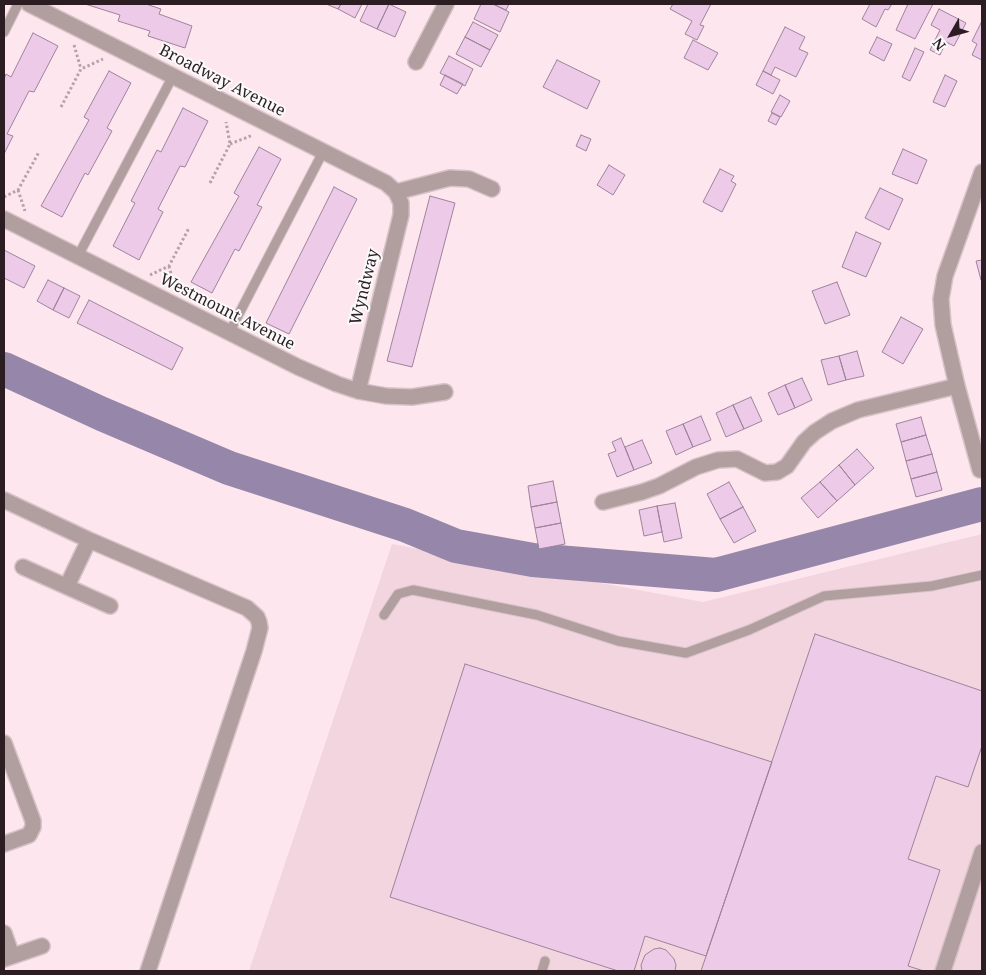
<!DOCTYPE html>
<html>
<head>
<meta charset="utf-8">
<style>
	body { margin:0 }
	#map { position:relative; width:986px; height:975px; overflow:hidden; background:#fee6ee; font-family:"Noto Serif",serif }
	canvas { display:block }
	.frame { position:absolute; inset:0; border:5px solid #2c1d23; pointer-events:none }
	.north { position:absolute; left:926px; top:10px; width:50px; height:50px; -webkit-text-stroke:4px #fafafa; paint-order:stroke; rotate:232deg; font-size:14px; font-weight:700; line-height:20px; text-align:center; color:#2c1d23 }
	.north::after { content:''; display:block; margin:auto; width:18px; height:22px; background:#2c1d23; clip-path:polygon(50% 0,100% 100%,50% 72%,0 100%) }
</style>
</head>
<body>
<div id="map">
<canvas width="986" height="975"></canvas>
<div class="frame"></div>
<div class="north">N</div>
</div>
<script>
const ctx = document.querySelector('canvas').getContext('2d');
ctx.lineJoin = 'round';
function paint(path, color) { ctx.fillStyle = color; ctx.fill(path, 'evenodd'); }
const shape = rows => new Path2D(rows.map(r => 'M' + r).join(''));
function strokePath(path, color, width, dash) { ctx.strokeStyle = color; ctx.lineWidth = width; ctx.lineCap = dash ? 'butt' : 'round'; ctx.setLineDash(dash || []); ctx.stroke(path); }
function label(font, color, halo, rows, align = 'center') {
  ctx.font = font + ' "Noto Serif",serif'; ctx.lineWidth = 4; ctx.setLineDash([]); ctx.textBaseline = 'middle'; ctx.strokeStyle = halo; ctx.fillStyle = color; for (const [text, x, y, turn = 0] of rows) {
    ctx.save(); ctx.translate(x, y); ctx.rotate((+turn || 0) * Math.PI / 180); ctx.textAlign = isNaN(turn) ? turn : align; if (halo) ctx.strokeText(text, 0, 0); ctx.fillText(text, 0, 0); ctx.restore();
  }
}
paint(shape([
	[982,534,982,971,249,971,392,544,703,602]
]), '#f2d5df');
strokePath(shape([
	[4,369,102,414,229,468,405,525,456,546,533,560,716,575,982,504]
]), '#9686a9', 34);
const building = shape([
	[85,4,146,4,161,9,159,14,192,26,185,48,148,36,150,31,118,21,120,15,85,4],
	[326,4,341,4,338,9,326,4],
	[341,4,362,4,355,18,338,9,341,4],
	[368,4,389,4,377,29,360,21,368,4],
	[389,4,406,12,395,37,377,29,389,4],
	[481,4,493,4,509,12,500,32,474,19,481,4],
	[493,4,509,4,506,10,493,4],
	[673,4,711,4,700,25,704,26,697,40,685,34,692,21,670,9,673,4],
	[870,4,892,4,888,10,885,9,876,27,862,19,870,4],
	[908,4,933,4,915,39,896,30,908,4],
	[939,9,966,23,954,46,946,42,940,55,930,50,940,30,931,25,939,9],
	[473,22,498,35,490,50,465,37,473,22],
	[981,23,982,24,982,60,972,55,977,44,972,41,981,23],
	[785,27,805,37,799,49,808,53,796,77,775,67,771,75,763,71,785,27],
	[33,33,58,46,34,92,29,91,7,134,13,136,4,154,4,79,6,74,11,77,33,33],
	[465,37,490,50,481,67,456,54,465,37],
	[877,37,892,44,884,61,869,53,877,37],
	[693,40,718,53,708,70,684,58,693,40],
	[915,48,924,52,910,81,902,77,915,48],
	[449,56,473,69,465,86,440,73,449,56],
	[557,60,600,81,587,109,543,87,557,60],
	[109,71,131,83,107,128,112,131,88,175,85,173,62,217,41,206,89,120,84,117,109,71],
	[763,71,780,80,773,94,756,85,763,71],
	[445,75,463,84,457,94,440,85,445,75],
	[945,75,957,81,945,107,933,102,945,75],
	[780,95,790,101,781,117,771,112,780,95],
	[183,108,208,121,185,167,180,166,158,209,163,212,139,260,113,246,135,203,131,201,157,150,161,152,183,108],
	[772,113,780,117,776,125,768,121,772,113],
	[581,135,591,139,586,151,576,146,581,135],
	[259,147,281,159,257,205,262,207,239,251,235,249,212,293,191,282,239,196,234,193,259,147],
	[903,149,927,160,917,184,892,174,903,149],
	[609,165,625,175,613,195,597,185,609,165],
	[720,169,734,176,731,181,736,184,722,212,703,202,720,169],
	[334,187,357,199,289,334,266,323,334,187],
	[880,188,903,199,889,230,865,218,880,188],
	[430,196,455,203,412,367,387,361,430,196],
	[856,232,881,243,866,277,842,267,856,232],
	[4,250,35,266,24,288,4,278,4,250],
	[982,260,982,279,981,280,976,261,982,260],
	[48,280,64,288,53,310,37,301,48,280],
	[837,282,850,315,825,324,812,291,837,282],
	[64,288,80,296,69,318,53,310,64,288],
	[89,300,183,348,172,370,77,323,89,300],
	[901,317,923,329,903,364,882,352,901,317],
	[857,351,864,376,846,380,839,356,857,351],
	[839,356,846,380,828,385,821,360,839,356],
	[802,378,812,400,795,408,785,385,802,378],
	[785,385,795,408,778,415,768,393,785,385],
	[751,397,762,421,744,429,733,405,751,397],
	[733,405,744,429,726,437,716,413,733,405],
	[701,416,711,440,693,447,683,424,701,416],
	[921,417,926,435,901,442,896,424,921,417],
	[683,424,693,447,676,455,666,431,683,424],
	[926,435,932,454,906,461,901,442,926,435],
	[621,438,634,470,617,477,608,454,616,451,612,442,621,438],
	[642,440,652,463,634,470,625,447,642,440],
	[857,449,874,468,855,485,839,465,857,449],
	[932,454,937,472,911,479,906,461,932,454],
	[839,465,855,485,837,501,820,482,839,465],
	[937,472,942,490,916,497,911,479,937,472],
	[553,481,557,502,531,507,528,486,553,481],
	[729,482,743,507,720,519,707,494,729,482],
	[820,482,837,501,818,518,801,498,820,482],
	[557,502,561,523,535,528,531,507,557,502],
	[675,503,682,538,664,542,657,506,675,503],
	[657,506,662,532,644,536,639,510,657,506],
	[743,507,756,531,734,543,720,519,743,507],
	[561,523,565,544,539,549,535,528,561,523],
	[815,634,982,691,982,746,968,787,936,776,908,859,940,870,908,966,924,971,701,971,815,634],
	[465,664,772,762,706,956,645,936,634,971,618,971,390,897,465,664],
	[660,948,666,950,674,959,676,965,675,971,642,971,641,965,645,955,654,949,660,948]
]);
paint(building, '#eccae8');
strokePath(building, '#9e839b', 1);
const lane = shape([
	[4,32,18,4],
	[78,256,173,76],
	[229,333,323,152],
	[384,615,398,594,413,590,537,615,618,641,686,653,749,630,824,596,932,586,982,575],
	[542,971,545,961]
]);
const street = shape([
	[29,4,386,183,396,192,401,203,401,215,358,391],
	[416,62,446,4],
	[396,192,450,178,469,179,492,189],
	[4,219,298,367,337,384,358,391,386,396,412,397,445,392],
	[980,470,957,386,943,325,941,299,945,276,982,172],
	[4,500,89,540,247,608,257,617,259,622,260,628,254,651,148,971],
	[603,502,642,492,659,486,696,467,718,460,737,459,765,473,777,472,787,466,804,442,815,432,832,421,858,410,957,386],
	[23,567,110,606],
	[67,586,89,540],
	[4,743,33,821,33,827,29,835,4,844],
	[4,933,12,956],
	[4,959,42,946],
	[943,971,982,852]
]);
strokePath(lane, '#d8c2c9', 11);
strokePath(street, '#d8c2c9', 18);
strokePath(shape([
	[74,45,81,69],
	[61,107,81,69,103,59],
	[230,144,253,135],
	[210,183,230,144,226,122],
	[18,190,25,211],
	[4,197,18,190,39,152],
	[169,266,174,285],
	[150,275,169,266,189,228]
]), '#b7a2a9', 3, [2.5, 2.5]);
strokePath(lane, '#b19e9e', 9);
strokePath(street, '#b19e9e', 15);
label('16px', '#2c1d23', '#fafafa', [
	["Broadway Avenue",222,81,27],
	["Wyndway",365,287,-76],
	["Westmount Avenue",227,312,27]
]);
</script>
</body>
</html>
